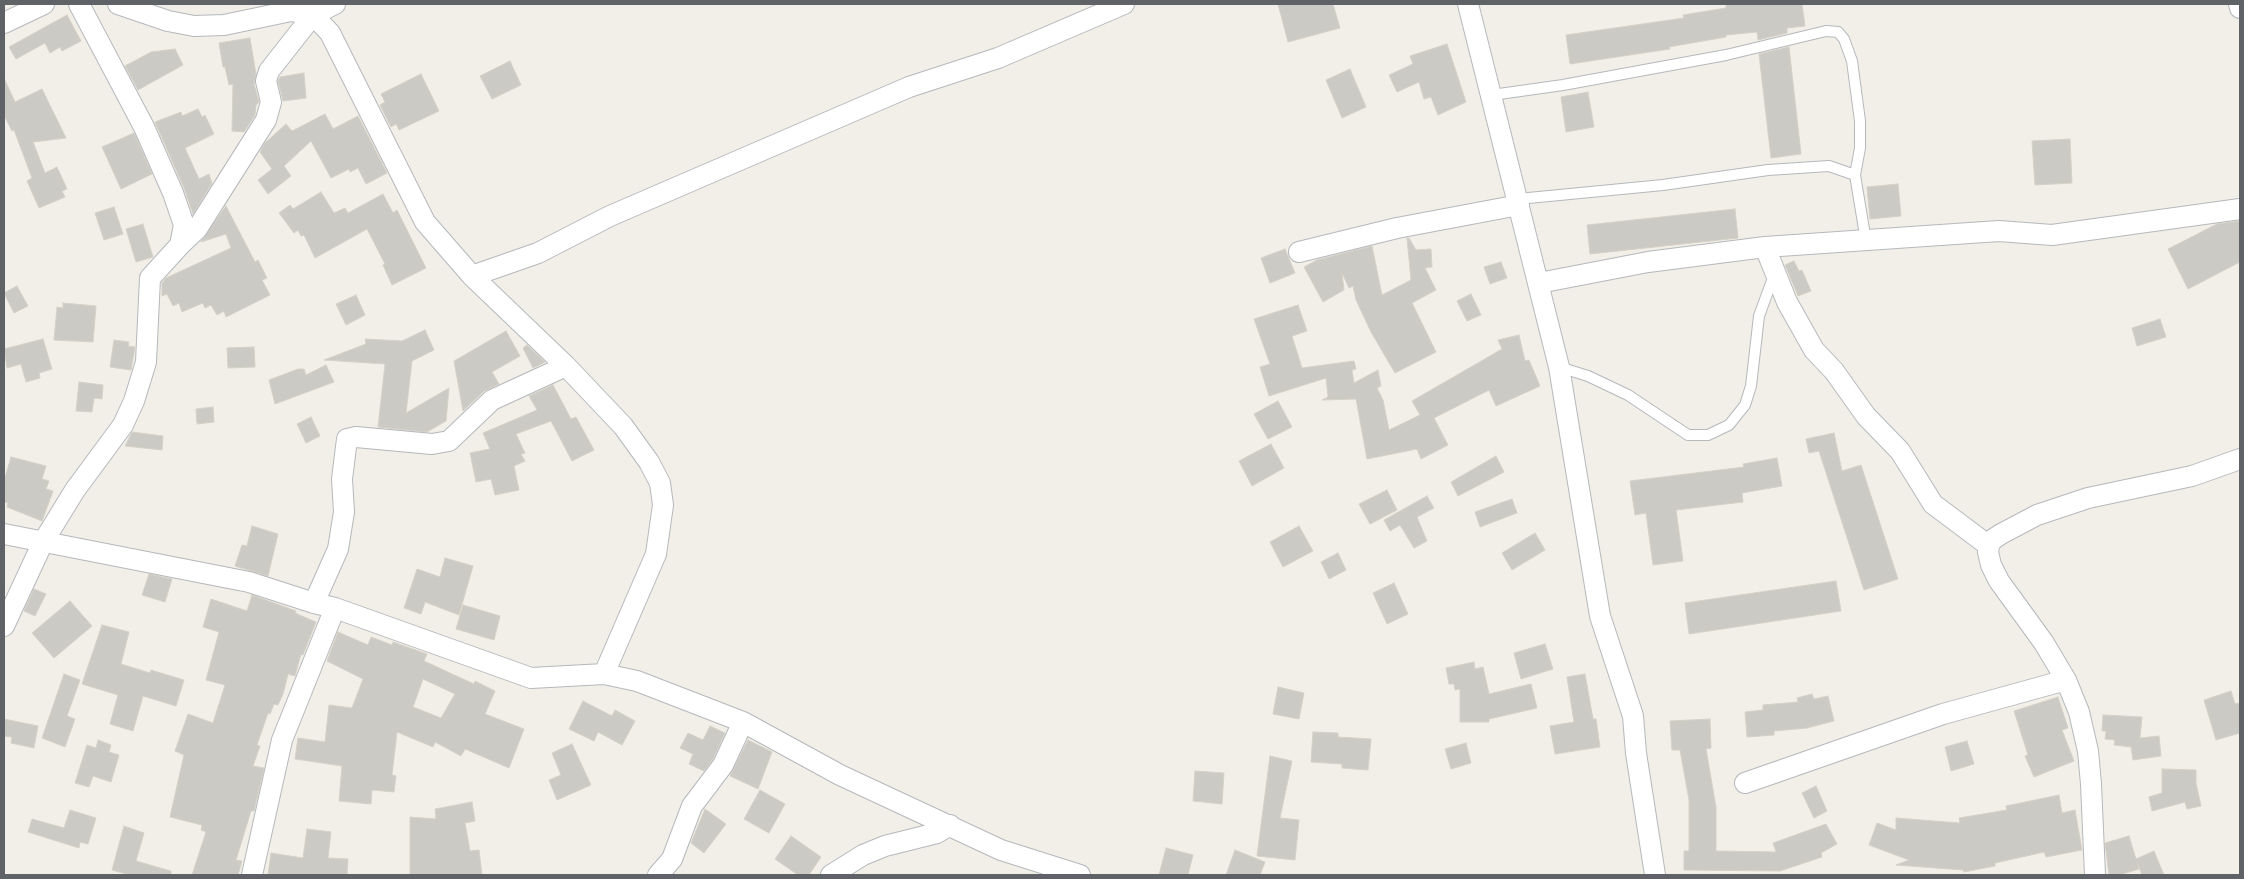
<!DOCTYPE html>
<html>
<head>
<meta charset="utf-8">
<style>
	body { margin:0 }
	#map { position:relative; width:2244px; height:879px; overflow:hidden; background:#f1efe8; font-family:Cabin,sans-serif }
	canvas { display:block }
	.frame { position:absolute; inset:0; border:5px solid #5f6368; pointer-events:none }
</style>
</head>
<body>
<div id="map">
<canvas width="2244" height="879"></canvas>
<div class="frame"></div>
</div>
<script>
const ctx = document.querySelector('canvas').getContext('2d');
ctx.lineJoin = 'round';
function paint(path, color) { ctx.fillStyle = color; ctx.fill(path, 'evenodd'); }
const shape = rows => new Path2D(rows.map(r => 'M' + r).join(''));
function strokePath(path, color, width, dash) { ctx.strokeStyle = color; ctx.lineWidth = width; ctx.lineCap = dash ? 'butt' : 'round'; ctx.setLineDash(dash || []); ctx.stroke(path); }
const building = shape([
	[1278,4,1333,4,1340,28,1288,42,1278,4],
	[1726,4,1802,4,1805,26,1787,28,1787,33,1758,40,1757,32,1726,35,1726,37,1669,47,1670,49,1570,64,1566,35,1684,18,1683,15,1726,8,1726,4],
	[67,15,81,41,62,51,60,47,50,53,45,43,16,59,9,47,67,15],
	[250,38,256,74,254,84,259,102,256,105,255,115,244,132,232,131,233,84,229,85,225,67,223,67,219,43,250,38],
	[1447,44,1466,102,1438,115,1431,97,1424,99,1419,82,1397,92,1389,75,1413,64,1410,56,1447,44],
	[1789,47,1801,154,1771,158,1759,54,1789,47],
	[175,49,183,65,138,90,125,66,151,52,175,49],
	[510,61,521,85,492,99,480,76,510,61],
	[1350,69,1366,107,1342,118,1326,80,1350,69],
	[304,73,306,98,283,101,278,81,280,77,304,73],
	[421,74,439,111,399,130,396,124,391,127,380,105,385,102,381,94,421,74],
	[4,78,15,102,42,89,66,138,33,142,45,173,57,167,67,189,62,191,65,197,39,208,27,181,32,178,14,130,12,131,4,115,4,78],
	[1588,92,1594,127,1566,132,1561,97,1588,92],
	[198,109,202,117,205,115,214,134,185,148,199,179,209,174,212,183,193,214,184,188,155,122,181,112,182,116,198,109],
	[325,114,333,129,358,116,387,173,366,184,358,168,350,172,349,169,331,178,311,141,284,166,291,176,268,194,258,180,272,169,260,152,265,143,286,124,292,131,325,114],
	[134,133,152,174,121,189,102,147,134,133],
	[2070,139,2072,183,2035,185,2032,141,2070,139],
	[1898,184,1901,216,1870,219,1867,187,1898,184],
	[321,192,334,213,345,208,348,213,383,194,393,213,397,210,426,268,392,285,383,265,385,264,367,229,315,258,304,235,301,236,298,230,294,233,279,213,290,205,293,209,321,192],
	[226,206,255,262,258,260,267,278,262,280,270,295,226,317,224,311,217,315,211,305,205,308,203,303,182,312,179,303,173,306,167,294,162,296,162,283,166,278,231,248,226,234,201,242,226,206],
	[114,207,123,234,104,240,95,213,114,207],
	[1735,209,1738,238,1590,254,1587,225,1735,209],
	[2240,221,2240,262,2188,289,2168,249,2217,224,2240,221],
	[143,224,153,257,136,262,126,229,143,224],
	[1407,238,1409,238,1416,250,1431,249,1432,267,1425,268,1436,290,1412,303,1436,352,1395,373,1371,332,1356,300,1353,286,1349,288,1342,273,1344,290,1323,302,1304,267,1317,260,1372,246,1382,295,1411,280,1407,238],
	[1285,249,1295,273,1270,283,1261,258,1285,249],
	[1794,261,1799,271,1802,270,1811,291,1798,296,1785,265,1794,261],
	[1501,262,1507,278,1490,284,1484,267,1501,262],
	[17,286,28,306,14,313,4,293,17,286],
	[1471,294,1481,315,1467,321,1457,301,1471,294],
	[356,295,365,315,346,325,336,304,356,295],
	[63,303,96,306,93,342,54,340,57,307,63,308,63,303],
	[1298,305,1307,331,1292,336,1302,368,1354,361,1356,369,1352,370,1354,383,1378,370,1381,386,1377,388,1383,400,1389,430,1420,415,1412,401,1502,349,1498,340,1519,335,1525,361,1529,360,1540,386,1496,406,1489,390,1434,418,1448,445,1421,459,1417,449,1367,459,1356,399,1322,400,1328,397,1326,378,1269,396,1260,367,1270,364,1254,319,1298,305],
	[2160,319,2166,337,2137,346,2132,328,2160,319],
	[425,330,434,350,412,361,406,413,449,388,446,421,427,432,378,427,385,364,324,360,366,344,365,339,402,341,425,330],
	[506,331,520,356,492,372,499,384,484,391,463,411,454,361,506,331],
	[43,339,52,369,39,373,40,378,26,382,21,364,7,368,4,349,43,339],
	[114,340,129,342,128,346,135,347,131,370,110,367,114,340],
	[527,345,545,362,533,368,523,348,527,345],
	[254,347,255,367,228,368,227,348,254,347],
	[326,365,334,382,275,404,269,380,298,369,304,369,306,375,326,365],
	[79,382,103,385,102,399,94,398,92,412,76,411,79,382],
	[553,385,571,419,576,417,594,450,572,461,551,421,516,434,525,453,521,454,525,461,514,466,519,490,495,495,491,479,476,482,470,453,490,449,483,433,537,410,529,396,553,385],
	[1278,401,1292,427,1268,439,1254,414,1278,401],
	[213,407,214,422,197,424,196,409,213,407],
	[311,417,320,436,306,443,297,424,311,417],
	[132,432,163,436,162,450,125,446,132,432],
	[1834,433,1842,471,1861,465,1898,579,1864,590,1819,451,1809,453,1806,439,1834,433],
	[1271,444,1284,468,1252,486,1239,461,1271,444],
	[1496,456,1504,472,1458,496,1451,482,1496,456],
	[11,457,46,466,42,479,49,481,46,489,53,491,42,521,7,507,8,503,4,502,4,481,11,457],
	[1777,458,1782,486,1742,493,1743,502,1676,510,1683,561,1653,565,1646,513,1635,515,1630,481,1744,467,1743,464,1777,458],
	[1387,490,1397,510,1370,524,1359,504,1387,490],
	[1427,496,1434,508,1417,517,1427,541,1414,548,1400,525,1390,531,1384,520,1427,496],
	[1512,499,1517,513,1480,527,1475,512,1512,499],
	[252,526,278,534,268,576,235,566,242,545,247,546,252,526],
	[1299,526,1313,551,1283,567,1270,542,1299,526],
	[1535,533,1545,550,1512,570,1502,553,1535,533],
	[1338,553,1346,570,1329,579,1321,562,1338,553],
	[445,558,473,566,459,615,425,602,421,614,404,608,417,569,440,577,445,558],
	[149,574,172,579,165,602,142,595,149,574],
	[1836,581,1841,611,1689,634,1685,603,1836,581],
	[1394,583,1408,614,1387,624,1373,593,1394,583],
	[34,589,46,594,35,616,24,611,34,589],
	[252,595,296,611,295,613,316,622,303,655,301,654,295,676,288,674,283,694,278,705,274,704,270,714,268,713,257,745,260,746,253,766,264,768,254,811,251,811,236,860,242,861,238,875,192,875,206,832,201,830,202,825,170,817,184,755,175,751,188,714,213,723,225,685,206,680,219,632,203,627,211,599,247,611,252,595],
	[70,601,92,626,54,658,32,633,70,601],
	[463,605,500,616,494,640,456,629,463,605],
	[102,625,129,632,121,664,150,673,151,670,184,680,176,706,143,696,133,731,110,724,118,695,82,684,102,625],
	[338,632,368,645,371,637,392,645,393,642,427,654,424,661,474,684,475,681,495,691,485,714,524,729,509,768,465,749,461,756,435,742,433,747,397,732,392,775,396,776,394,792,372,790,371,804,339,801,342,766,295,759,298,738,325,742,329,705,352,708,363,679,327,661,338,632],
	[423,679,455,694,441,718,413,707,423,679],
	[1545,644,1553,669,1521,679,1514,653,1545,644],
	[1474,662,1475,669,1483,667,1489,694,1531,684,1537,708,1489,719,1489,722,1460,722,1460,689,1455,690,1454,684,1449,684,1446,668,1474,662],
	[64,674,80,680,67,716,75,719,65,747,42,738,64,674],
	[1585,674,1593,719,1596,719,1600,747,1555,754,1550,726,1574,722,1567,677,1585,674],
	[1278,687,1304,693,1299,719,1273,714,1278,687],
	[2231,691,2235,704,2240,703,2240,733,2216,740,2204,700,2231,691],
	[1812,694,1814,699,1828,696,1834,721,1807,728,1774,731,1774,735,1747,737,1745,712,1763,710,1763,705,1798,702,1797,698,1812,694],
	[2058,697,2068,728,2062,730,2074,761,2034,777,2025,756,2028,755,2014,711,2058,697],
	[583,701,612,716,615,710,635,721,622,745,598,732,594,741,569,729,583,701],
	[2103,715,2142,717,2140,738,2159,736,2161,756,2133,760,2131,747,2114,745,2115,740,2105,739,2106,731,2102,731,2103,715],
	[4,719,38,726,34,748,11,743,12,737,4,736,4,719],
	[1710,719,1711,748,1706,749,1716,807,1716,851,1776,852,1773,843,1826,824,1837,844,1821,853,1822,857,1780,871,1684,870,1684,851,1689,851,1689,800,1680,750,1672,750,1670,721,1710,719],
	[710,726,725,733,713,759,704,771,689,764,693,754,680,748,688,733,703,740,710,726],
	[1313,732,1338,733,1338,737,1371,739,1368,770,1342,768,1342,764,1311,762,1313,732],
	[98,740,111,745,109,752,119,755,111,782,93,776,89,787,75,783,87,745,96,748,98,740],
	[748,740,772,752,758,789,730,776,748,740],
	[1967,741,1974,764,1951,771,1945,747,1967,741],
	[1466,743,1471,763,1451,769,1445,749,1466,743],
	[572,744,591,785,557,800,549,780,561,775,552,753,572,744],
	[1270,756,1292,761,1280,818,1299,820,1295,860,1257,856,1270,756],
	[2162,769,2196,770,2196,783,2201,806,2187,809,2185,802,2152,811,2149,797,2162,793,2162,769],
	[1195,771,1224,773,1222,804,1193,801,1195,771],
	[1816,786,1827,811,1814,818,1802,793,1816,786],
	[760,790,785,804,769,833,744,819,760,790],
	[2059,795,2062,813,2075,810,2082,850,2046,857,2044,852,1995,863,1995,866,1964,872,1963,870,1896,865,1909,860,1869,845,1877,823,1896,830,1896,818,1960,823,1959,818,2007,810,2006,806,2059,795],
	[472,802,475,821,465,823,470,851,479,850,482,875,410,875,410,817,436,819,435,809,472,802],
	[705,809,726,824,704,853,691,843,705,809],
	[70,810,96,818,88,844,80,842,79,848,28,832,32,819,64,828,70,810],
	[124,826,144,833,136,861,171,871,171,875,130,875,112,870,124,826],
	[307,829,331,832,328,858,348,859,347,875,268,875,271,853,303,858,307,829],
	[791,836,821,857,809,875,798,875,775,859,791,836],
	[2129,836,2136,859,2154,851,2164,875,2142,875,2137,862,2139,869,2119,875,2109,875,2105,843,2129,836],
	[1166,848,1193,855,1188,875,1159,875,1166,848],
	[1235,850,1265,862,1260,875,1226,875,1235,850]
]);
paint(building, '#cccac5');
strokePath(building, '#d6d1c6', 1);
const lane = shape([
	[1492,95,1563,85,1726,55,1826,31,1838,32,1844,39,1852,61,1860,121,1860,148,1855,175],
	[1518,199,1663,185,1768,170,1829,166,1855,175,1866,241],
	[1559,367,1588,376,1628,395,1688,435,1708,435,1729,425,1745,405,1751,386,1759,316,1774,275]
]);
const street = shape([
	[118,4,168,21,194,26,224,25,291,11,313,15,330,33,425,222,472,276,566,366,623,426,649,462,660,483,663,505,656,554,604,674],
	[1468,4,1559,367,1600,616,1633,716,1636,753,1655,875],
	[2239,4,2240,8],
	[4,23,44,4],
	[180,245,197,229,266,120,271,102,266,81,269,71,313,15,335,4],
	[1765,247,1787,302,1814,350,1834,371,1866,416,1900,451,1933,504,1989,546],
	[1299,252,1397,228,1519,205],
	[472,276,538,253,610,216,909,87,998,58,1124,4],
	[1539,283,1648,262,1765,247,1999,231,2052,235,2240,209],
	[4,534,249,582,314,603,335,608,531,678,604,674,637,681,743,722,840,775,1001,850,1080,875],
	[314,603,338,549,344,512,342,479,347,439,356,437,432,444,449,441,492,400,566,366],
	[4,626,43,542,75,490,123,425,134,401,146,362,150,278,180,245,184,225,173,193,144,127,79,4],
	[1745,783,1943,714,2066,680],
	[252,875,282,740,335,608],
	[658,875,672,859,692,806,723,765,743,722],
	[831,875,863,855,885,846,937,833,950,825],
	[2095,875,2091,784,2088,751,2079,712,2066,680,2044,643,1999,581,1991,565,1988,552,1989,546,1992,540,2001,534,2037,515,2088,498,2192,476,2240,459]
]);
strokePath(lane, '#b5b8bc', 12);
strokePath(street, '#b5b8bc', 22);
strokePath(lane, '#fff', 10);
strokePath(street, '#fff', 20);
</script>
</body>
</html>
